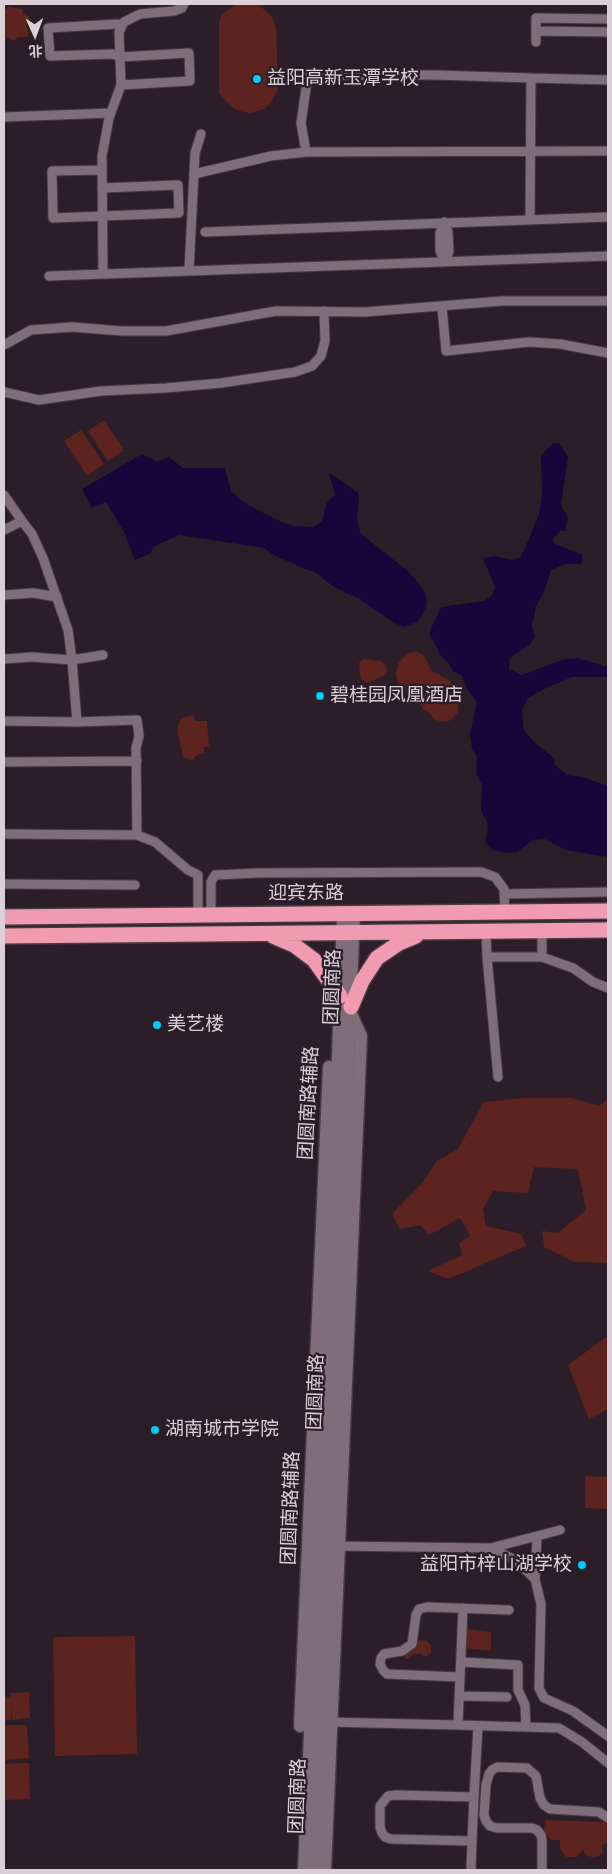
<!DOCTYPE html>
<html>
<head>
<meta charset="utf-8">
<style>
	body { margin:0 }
	#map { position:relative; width:612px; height:1874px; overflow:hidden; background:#2c1e28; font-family:"Zilla Slab","Noto Sans SC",serif }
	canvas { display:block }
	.frame { position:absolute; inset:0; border:5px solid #dad0d6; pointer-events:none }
	.north { position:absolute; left:10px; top:10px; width:50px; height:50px; -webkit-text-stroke:4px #2c1e28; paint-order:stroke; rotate:178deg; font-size:14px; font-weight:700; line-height:20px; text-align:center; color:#dad0d6 }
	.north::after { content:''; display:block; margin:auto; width:18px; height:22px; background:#dad0d6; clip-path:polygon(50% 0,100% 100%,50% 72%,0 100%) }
</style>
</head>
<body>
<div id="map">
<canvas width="612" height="1874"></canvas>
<div class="frame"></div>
<div class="north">北</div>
</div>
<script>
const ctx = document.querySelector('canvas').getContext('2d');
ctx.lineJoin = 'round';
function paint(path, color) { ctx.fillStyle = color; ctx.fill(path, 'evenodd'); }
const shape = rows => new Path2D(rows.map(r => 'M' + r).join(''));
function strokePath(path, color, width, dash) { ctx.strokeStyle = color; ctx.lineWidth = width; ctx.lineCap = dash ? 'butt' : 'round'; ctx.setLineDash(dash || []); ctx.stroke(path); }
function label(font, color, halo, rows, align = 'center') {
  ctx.font = font + ' "Zilla Slab","Noto Sans SC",serif'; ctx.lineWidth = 4.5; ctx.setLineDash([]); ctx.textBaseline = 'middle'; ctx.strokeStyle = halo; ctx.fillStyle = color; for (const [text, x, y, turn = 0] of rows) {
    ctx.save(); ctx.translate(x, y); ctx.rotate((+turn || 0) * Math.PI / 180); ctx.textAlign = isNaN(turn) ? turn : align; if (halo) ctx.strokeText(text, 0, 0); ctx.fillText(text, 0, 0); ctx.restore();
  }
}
paint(shape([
	[236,4,258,4,272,17,276,27,278,89,270,104,264,109,251,113,239,111,233,108,223,98,219,92,219,22,222,14],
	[8,7,22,9,23,13,29,17,29,22,26,25,29,34,27,37,18,37,14,41,6,37,4,31,4,16,7,17,4,11],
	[104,420,124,450,108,461,88,431],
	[81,430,104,464,87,476,64,441],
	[412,652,418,652,424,656,432,671,450,681,455,688,459,695,458,712,451,720,445,722,435,720,428,712,424,710,420,705,419,700,415,694,398,685,396,673,399,662,407,654],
	[363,659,380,661,386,665,387,671,384,676,367,683,362,680,360,675,359,663],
	[187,716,194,716,195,721,207,721,209,747,204,747,204,754,198,754,192,760,183,757,178,733,178,726,181,719],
	[524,1098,572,1098,599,1106,608,1099,608,1263,575,1262,544,1247,542,1231,558,1233,586,1210,578,1169,534,1167,528,1193,493,1191,483,1209,486,1226,521,1234,526,1246,448,1279,428,1271,462,1255,459,1243,470,1236,460,1218,429,1235,420,1225,400,1229,392,1214,423,1182,437,1161,458,1149,484,1102],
	[608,1336,608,1409,589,1419,568,1365],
	[585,1476,608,1477,608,1509,585,1508],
	[465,1629,491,1632,491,1651,464,1648],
	[135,1636,137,1754,55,1756,53,1637],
	[416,1640,427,1641,431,1645,431,1653,427,1656,423,1656,422,1654,415,1654,406,1659,404,1653,411,1650],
	[29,1692,30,1718,12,1720,11,1701,11,1720,4,1720,4,1698,11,1698,11,1693],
	[27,1725,29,1758,4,1760,4,1725],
	[29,1763,30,1799,4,1800,4,1764],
	[545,1820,605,1822,608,1826,608,1842,602,1845,603,1852,599,1856,593,1857,587,1856,583,1850,577,1857,566,1857,560,1849,560,1840,551,1840,544,1832]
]), '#5c231f');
paint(shape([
	[559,443,568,457,561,505,568,518,565,531,560,531,552,540,555,544,583,555,581,564,565,564,551,570,543,595,536,606,532,626,535,636,531,644,514,655,509,661,509,669,522,675,565,659,578,658,608,667,608,677,572,677,548,687,528,698,522,711,524,730,535,743,554,758,555,765,567,775,583,777,608,786,608,857,566,850,545,839,533,840,517,852,506,853,493,850,485,842,488,829,487,821,481,811,482,785,476,773,477,757,472,749,470,734,477,702,468,691,462,676,453,671,448,662,441,656,429,633,441,607,484,601,492,595,495,587,483,558,495,556,512,560,521,557,539,515,542,494,541,456,552,444],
	[142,454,157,462,169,457,183,468,225,468,231,491,245,503,271,517,292,526,313,527,322,521,327,502,335,495,329,473,342,481,359,494,357,520,361,534,408,571,423,589,427,600,426,608,418,622,403,627,393,622,361,600,334,587,316,573,275,556,264,548,179,535,153,547,151,553,135,560,124,532,106,502,92,508,82,489]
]), '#18053a');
const street = shape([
	[536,31,608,32],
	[536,42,536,18,608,19],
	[121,85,190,81,189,53,120,57,113,54,50,56,48,28,118,24,122,26],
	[4,117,111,113],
	[306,152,608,151],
	[101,170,52,171,53,218,179,213,178,185,102,188],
	[194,174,271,156,306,152,301,123,308,75,435,75,531,78],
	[530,219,531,78,608,80],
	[444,222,448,232,449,251,445,262,440,251,440,233,444,222],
	[205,232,608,217],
	[189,271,195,153,201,134],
	[103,274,102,156,109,118,121,85,119,32,124,22,140,14,174,11,182,8,184,4],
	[49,276,608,256],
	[442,307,446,351,529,342,560,344,608,353],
	[4,345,31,330,72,327,122,331,166,331,276,311,365,312,502,301,608,301],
	[4,392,39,400,101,391,166,388,221,383,295,372,312,366,321,356,325,341,324,311],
	[4,495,22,521],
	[4,530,22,521,32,534,43,558,68,630,72,660,77,722],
	[4,595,33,593,57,597],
	[4,659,32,657,72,660,103,655],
	[4,721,77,722,137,720,139,736,136,748,137,835,155,842,188,870,198,875,198,915],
	[4,762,137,761],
	[4,834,137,835],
	[4,884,135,885],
	[504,894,608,892],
	[211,915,211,882,215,875,258,873,481,872,495,877,504,889,505,912],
	[486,931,487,957,498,1077],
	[542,931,542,957],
	[487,957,542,957,573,968,593,982,608,988],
	[334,1546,491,1548,515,1560,535,1579,541,1604,539,1688,544,1698,573,1711,608,1736],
	[491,1548,560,1530],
	[535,1579,537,1537],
	[461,1662,518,1665,518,1690,525,1705,526,1727],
	[460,1677,463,1608],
	[459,1696,507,1697],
	[327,1722,458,1725,460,1677,387,1674,383,1670,380,1664,381,1658,384,1654,402,1651,412,1644,416,1615,419,1609,427,1607,509,1610],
	[458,1725,559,1728,582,1742,608,1763],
	[474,1797,472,1841,391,1839,385,1837,382,1833,380,1827,380,1806,388,1796,396,1795,474,1797,478,1726],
	[471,1870,472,1841],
	[542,1870,542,1840,541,1835,537,1830,532,1828,497,1828,490,1826,486,1821,484,1815,486,1785,489,1774,492,1770,497,1767,527,1768,536,1776,540,1798,544,1805,550,1809,599,1812,608,1818]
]);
const secondary = shape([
	[300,1726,329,1067],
	[304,1870,331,1255,343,914],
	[314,1870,354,914],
	[325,1870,361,1036,352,1016]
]);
const highway = shape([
	[4,917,608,911],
	[4,936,608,930],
	[273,936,294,945,314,960,340,996],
	[351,1007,362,981,377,958,399,943,416,936]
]);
strokePath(street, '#473b43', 11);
strokePath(secondary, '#473b43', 15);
strokePath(highway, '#473b43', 18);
strokePath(street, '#7f6d79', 9);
strokePath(secondary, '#7f6d79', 12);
strokePath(highway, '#f19bb2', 15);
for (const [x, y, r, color] of [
	[257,79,5,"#01cbf9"],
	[320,696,5,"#01cbf9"],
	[157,1025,5,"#01cbf9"],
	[155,1430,5,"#01cbf9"],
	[582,1565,5,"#01cbf9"]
]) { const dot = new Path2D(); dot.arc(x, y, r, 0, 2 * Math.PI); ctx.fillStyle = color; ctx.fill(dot); strokePath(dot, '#2c1e28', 2); }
label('19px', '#dad0d6', '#2c1e28', [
	["益阳高新玉潭学校",267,79],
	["碧桂园凤凰酒店",330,696],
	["美艺楼",167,1025],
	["湖南城市学院",165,1430],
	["益阳市梓山湖学校",572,1565,"right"]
], 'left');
label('19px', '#dad0d6', '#2c1e28', [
	["迎宾东路",306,894],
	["团圆南路",333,987,-88],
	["团圆南路辅路",309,1103,-87],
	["团圆南路",316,1392,-88],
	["团圆南路辅路",291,1508,-88],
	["团圆南路",298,1796,-88]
]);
</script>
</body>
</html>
